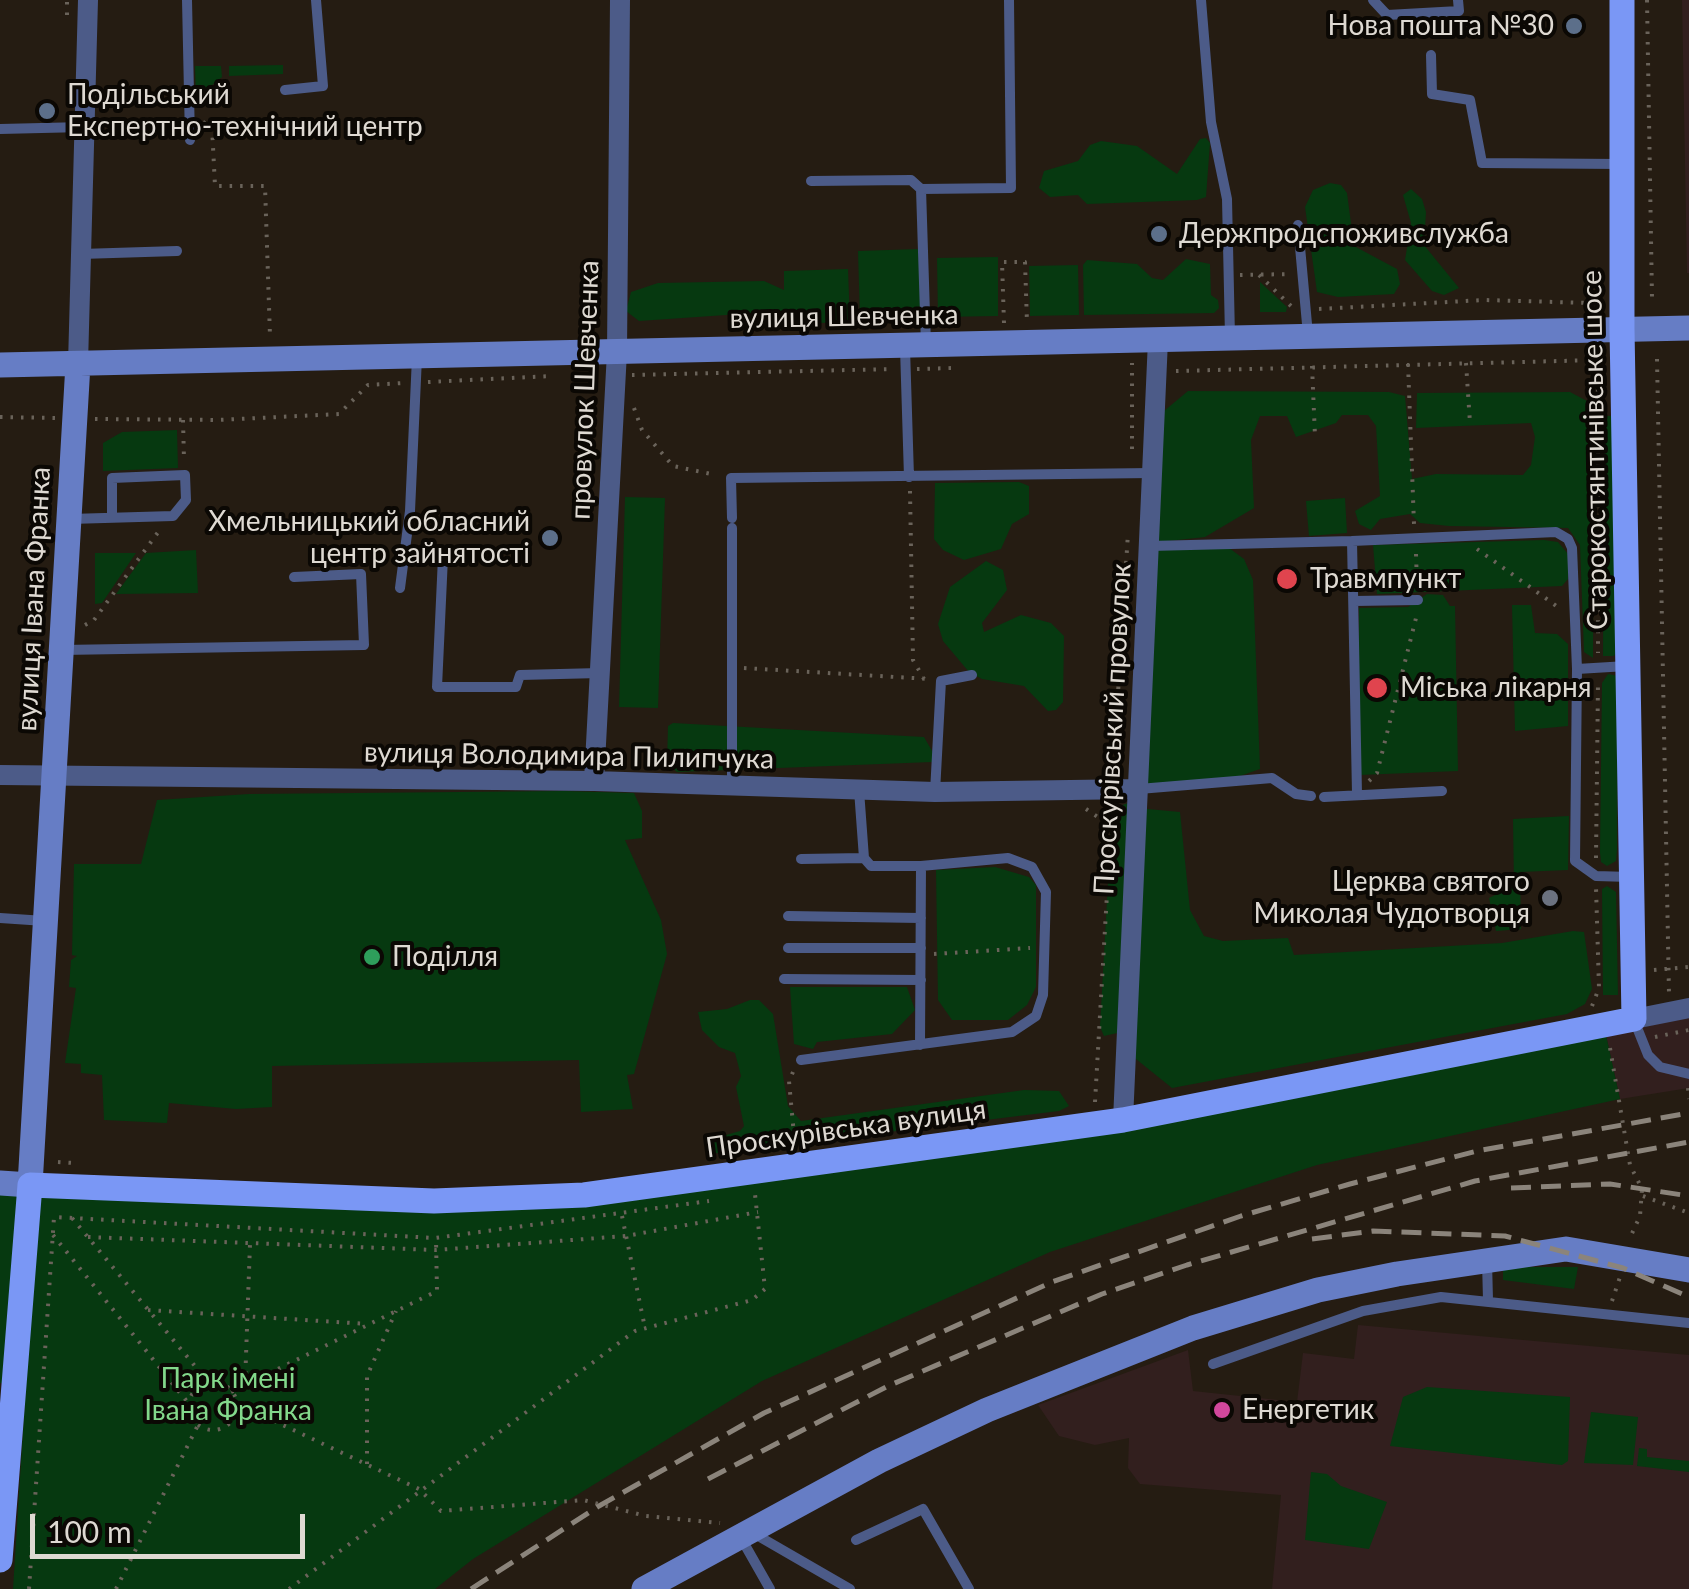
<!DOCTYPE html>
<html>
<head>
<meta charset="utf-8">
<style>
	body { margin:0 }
	#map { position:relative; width:1689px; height:1589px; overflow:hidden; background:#251c12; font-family:Lato,sans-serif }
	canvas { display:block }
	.scale { position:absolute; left:30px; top:1514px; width:275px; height:45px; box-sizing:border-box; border:5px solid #ded9d2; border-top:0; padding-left:12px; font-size:30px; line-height:35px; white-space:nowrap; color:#ded9d2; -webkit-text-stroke:8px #0b0804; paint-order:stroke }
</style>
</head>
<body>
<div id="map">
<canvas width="1689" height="1589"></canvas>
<div class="scale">100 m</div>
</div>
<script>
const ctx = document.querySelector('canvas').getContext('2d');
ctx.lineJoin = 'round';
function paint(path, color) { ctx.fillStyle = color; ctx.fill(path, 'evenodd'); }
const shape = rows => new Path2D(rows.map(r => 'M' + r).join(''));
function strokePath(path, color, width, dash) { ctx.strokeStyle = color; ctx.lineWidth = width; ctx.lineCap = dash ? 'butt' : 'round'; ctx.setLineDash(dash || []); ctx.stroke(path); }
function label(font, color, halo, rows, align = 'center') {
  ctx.font = font + ' Lato,sans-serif'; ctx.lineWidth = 8; ctx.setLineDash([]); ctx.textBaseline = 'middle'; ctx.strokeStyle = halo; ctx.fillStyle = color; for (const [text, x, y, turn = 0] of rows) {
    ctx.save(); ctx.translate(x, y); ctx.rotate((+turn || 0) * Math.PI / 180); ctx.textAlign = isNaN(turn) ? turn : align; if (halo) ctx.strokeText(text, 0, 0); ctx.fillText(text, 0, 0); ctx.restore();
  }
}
paint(shape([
	[1682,0,1689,0,1689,273,1687,273],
	[1689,1017,1689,1088,1620,1099,1606,1035],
	[1358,1325,1689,1355,1689,1589,1272,1589,1281,1495,1140,1484,1128,1468,1129,1438,1095,1445,1059,1436,1038,1405,1188,1350,1193,1391,1297,1402,1303,1353,1354,1359]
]), '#321f1e');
paint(shape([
	[283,65,283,74,229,76,229,66],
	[195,66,221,66,222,77,196,98],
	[1206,138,1210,143,1206,197,1197,200,1087,204,1078,195,1050,197,1039,188,1044,171,1078,161,1090,145,1101,141,1137,146,1177,174,1200,139],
	[1330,183,1341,185,1347,193,1354,246,1397,269,1400,284,1394,294,1338,297,1317,292,1305,207,1313,190],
	[1411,189,1422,199,1426,212,1424,245,1459,288,1444,295,1432,291,1405,260,1411,223,1403,195],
	[919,249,921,317,860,319,858,251],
	[998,257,998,316,938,317,937,258],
	[1186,259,1210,264,1211,295,1218,300,1219,308,1214,313,1084,315,1083,265,1087,260,1137,264,1152,278,1163,280],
	[1078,265,1079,315,1030,316,1029,266],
	[848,269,850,322,785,324,784,311,639,321,626,311,631,292,658,283,764,281,784,290,784,271],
	[1260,282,1287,307,1286,312,1260,312],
	[1188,391,1389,392,1405,396,1412,479,1436,474,1523,475,1531,465,1535,437,1531,423,1416,428,1417,393,1570,392,1587,401,1594,417,1593,658,1584,652,1580,545,1568,528,1449,526,1420,523,1410,514,1380,519,1371,530,1359,524,1355,511,1380,496,1376,426,1368,415,1342,415,1336,423,1296,437,1287,416,1260,416,1251,440,1254,508,1205,537,1159,542,1155,535,1164,411],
	[1604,416,1617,416,1619,653,1613,656,1603,656],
	[177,430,178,468,103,471,103,443,122,432],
	[1019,482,1029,486,1029,514,1012,524,1001,549,964,560,943,550,934,539,935,483],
	[625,497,665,498,658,708,619,707],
	[1345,498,1347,533,1309,536,1306,501],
	[1544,540,1558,542,1568,554,1568,579,1562,586,1377,594,1373,545],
	[1225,545,1244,559,1253,580,1260,769,1237,777,1138,789,1149,546],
	[196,550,198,593,116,594,146,553],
	[95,553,136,553,102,603,95,604],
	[986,561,1003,570,1007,590,982,623,984,632,1021,615,1051,623,1064,636,1063,702,1056,710,1048,711,1024,686,982,679,969,672,943,641,938,624,950,587],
	[1427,594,1443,595,1450,606,1455,606,1458,771,1359,775,1359,608,1408,607],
	[1512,605,1531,605,1535,633,1557,634,1568,644,1568,726,1515,731],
	[1608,674,1618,676,1617,850,1616,861,1607,866,1601,862,1600,852,1602,683],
	[673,723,924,737,935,756,932,762,677,772,667,763,668,726],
	[564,791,634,793,642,811,642,838,625,840,661,920,667,954,634,1074,627,1075,633,1109,581,1112,579,1060,272,1066,272,1107,236,1109,169,1103,167,1123,104,1120,102,1075,81,1073,81,1064,65,1063,76,988,69,987,71,960,77,956,72,955,74,864,141,864,157,800,249,794],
	[1128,803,1137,808,1180,812,1190,910,1204,936,1223,941,1288,938,1294,955,1502,943,1573,931,1584,932,1592,989,1585,1004,1567,1014,1172,1088,1126,1051,1126,1031,1104,1036,1100,1027,1112,809],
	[1569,816,1568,870,1520,872,1521,929,1496,931,1489,898,1514,886,1513,819],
	[995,867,1029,877,1036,885,1036,987,1027,1005,1008,1020,952,1020,938,1000,936,870],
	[1607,886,1616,892,1618,995,1603,995,1602,889],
	[790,987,907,987,915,1010,892,1034,817,1042,813,1049,794,1044],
	[750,1000,759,1000,773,1014,788,1106,801,1121,1024,1090,1059,1091,1069,1106,1059,1111,710,1154,712,1139,740,1131,744,1126,736,1087,741,1076,735,1053,719,1047,702,1030,698,1012,727,1009],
	[1606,1035,1620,1099,1317,1165,1050,1252,762,1381,473,1559,435,1589,13,1589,38,1193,584,1204],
	[0,1191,21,1192,6,1383,0,1383],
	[1503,1267,1578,1267,1574,1289,1503,1280],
	[1427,1387,1570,1397,1568,1461,1562,1465,1390,1446,1403,1397],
	[1591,1412,1638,1417,1633,1465,1584,1463],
	[1639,1448,1647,1449,1647,1457,1689,1461,1689,1472,1637,1466],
	[1311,1472,1327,1474,1341,1486,1387,1502,1369,1549,1305,1540]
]), '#063910');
strokePath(shape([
	[1647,0,1652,298],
	[67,15,67,0],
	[203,122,212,127,215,186,265,186,270,336],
	[1240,275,1291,274],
	[1259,275,1291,306],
	[1319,309,1484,300,1591,303],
	[1004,323,1002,262,1025,262,1027,323],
	[1657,359,1669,994],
	[1466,363,1470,423],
	[1408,364,1414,524],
	[1312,366,1315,436],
	[917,369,953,368],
	[1176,371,1598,360,1598,653],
	[632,375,893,369],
	[428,382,553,376],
	[634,408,642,430,673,466,716,475],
	[0,417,55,418],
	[95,419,218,420,339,414,368,385,403,383],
	[183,420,184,460],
	[1132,449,1132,363],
	[910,491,913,660,924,679],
	[1477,549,1562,610],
	[1416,554,1417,584],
	[85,625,94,620,159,531],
	[744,668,929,679],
	[1113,773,1128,533],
	[1369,781,1377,773,1417,614],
	[1086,809,1111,826],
	[1596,858,1598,682],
	[934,954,1030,948],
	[1654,970,1689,967],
	[1592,1006,1599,988,1596,887],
	[1655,1037,1689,1030],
	[1610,1048,1630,1165,1642,1189,1640,1216,1629,1240],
	[793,1072,789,1081,795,1146],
	[1688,1088,1689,1099],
	[1095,1102,1112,807],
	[58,1162,73,1163],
	[1643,1196,1689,1213],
	[622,1216,645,1328],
	[72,1218,209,1383],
	[53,1235,189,1404],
	[88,1237,436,1250,626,1236,758,1212],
	[1612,1301,1620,1277],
	[148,1310,368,1324],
	'189 1406a24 24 0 1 1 48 0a24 24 0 1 1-48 0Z',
	[245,1384,250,1244],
	[231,1392,437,1291,436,1240],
	[236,1403,419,1489,441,1511,583,1500,646,1516,720,1523],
	[367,1464,367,1376,396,1311],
	[29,1589,54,1217,435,1238,709,1201],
	[116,1589,198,1425],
	[289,1589,635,1331,752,1300,765,1289,755,1194]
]), '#6a635a', 4, [2.5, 8]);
strokePath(shape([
	[187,0,190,140],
	[1201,0,1211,122,1227,199,1230,337],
	[1373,0,1387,15,1459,11,1458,0],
	[1431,55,1432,94,1470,100,1482,163,1621,164],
	[285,90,323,86,316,0],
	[0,129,84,127],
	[811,181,911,180,921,189],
	[1298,225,1308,335],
	[81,254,177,251],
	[926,345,921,189,1011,188,1009,0],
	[905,348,909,477],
	[732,518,731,478,1152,473],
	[70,519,173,516,186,500,185,475,112,478,112,517],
	[732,528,732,786],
	[1352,541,1556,532,1568,539,1572,548,1577,669],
	[1150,546,1352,541,1357,794],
	[443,557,437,687,516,687,520,675,600,673],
	[400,588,410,511,417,357],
	[1354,601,1418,600],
	[62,650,364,645,361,574,294,577],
	[1627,666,1577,669,1575,861,1596,876,1630,877],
	[1139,789,1272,778,1296,794,1311,796],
	[935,792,941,681,972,675],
	[1324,797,1442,791],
	[801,859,864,858],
	[788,916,921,918],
	[0,918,45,921],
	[788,948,921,948],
	[784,979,921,980],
	[1634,1020,1648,1055,1660,1067,1689,1074],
	[920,1045,921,866],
	[801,1060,1012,1032,1036,1016,1043,995,1046,892,1032,867,1008,858,921,866,871,866,864,858,859,790],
	[1487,1261,1488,1300],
	[1213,1364,1363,1311,1441,1297,1689,1323],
	[753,1533,850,1589],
	[741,1538,770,1589],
	[856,1540,923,1509,969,1589]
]), '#4c5b88', 10);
strokePath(shape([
	[78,364,88,0],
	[0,775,594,781,935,792,1138,789],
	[594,781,617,352,620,0],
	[1634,1019,1689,1008],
	[1123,1120,1158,340]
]), '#4c5b88', 20);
strokePath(shape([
	[0,365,1689,328],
	[0,1183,30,1185,78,364],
	[644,1589,879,1461,987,1410,1193,1328,1318,1290,1397,1274,1566,1249,1689,1270]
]), '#667dc5', 25);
strokePath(shape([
	[0,1560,30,1185,434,1201,584,1195,1123,1120,1634,1019,1622,329,1622,0]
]), '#7a97f5', 25);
strokePath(shape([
	[1511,1188,1610,1184,1689,1196],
	[1312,1239,1373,1231,1505,1236,1623,1268,1689,1297],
	[708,1479,888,1386,1102,1294,1187,1265,1475,1181,1689,1142],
	[471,1589,599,1506,764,1413,1052,1282,1241,1216,1350,1184,1477,1151,1689,1113]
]), '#8b847b', 5, [20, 10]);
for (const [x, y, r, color] of [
	[1574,26,10,"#5c6f8a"],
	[47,111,10,"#5c6f8a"],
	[1159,234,10,"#5c6f8a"],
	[550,538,10,"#5c6f8a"],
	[1287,579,12,"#e0444e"],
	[1377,688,12,"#e0444e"],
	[1550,898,10,"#6b7280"],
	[372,957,10,"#2e9e5b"],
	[1222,1410,10,"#d1479c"]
]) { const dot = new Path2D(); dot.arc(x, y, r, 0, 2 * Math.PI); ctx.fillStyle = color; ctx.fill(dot); strokePath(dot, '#0b0804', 4); }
label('28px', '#ded9d2', '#0b0804', [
	["Нова пошта №30",1554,26,"right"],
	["Подільський",67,95],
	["Експертно-технічний центр",67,127],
	["Держпродспоживслужба",1179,234],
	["Хмельницький обласний",530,522,"right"],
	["центр зайнятості",530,554,"right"],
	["Травмпункт",1310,579],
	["Міська лікарня",1400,688],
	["Церква святого",1530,882,"right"],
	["Миколая Чудотворця",1530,914,"right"],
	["Поділля",392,957],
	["Енергетик",1242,1410]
], 'left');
label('28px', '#ded9d2', '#0b0804', [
	["вулиця Шевченка",844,317,-1],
	["провулок Шевченка",585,390,-88],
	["Старокостянтинівське шосе",1595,450,-91],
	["вулиця Івана Франка",34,599,-87],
	["Проскурівський провулок",1113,729,-87],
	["вулиця Володимира Пилипчука",569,756,1],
	["Проскурівська вулиця",846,1129,-8]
]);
label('28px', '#83d88b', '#0b0804', [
	["Парк імені",228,1379],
	["Івана Франка",228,1411]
]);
</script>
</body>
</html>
